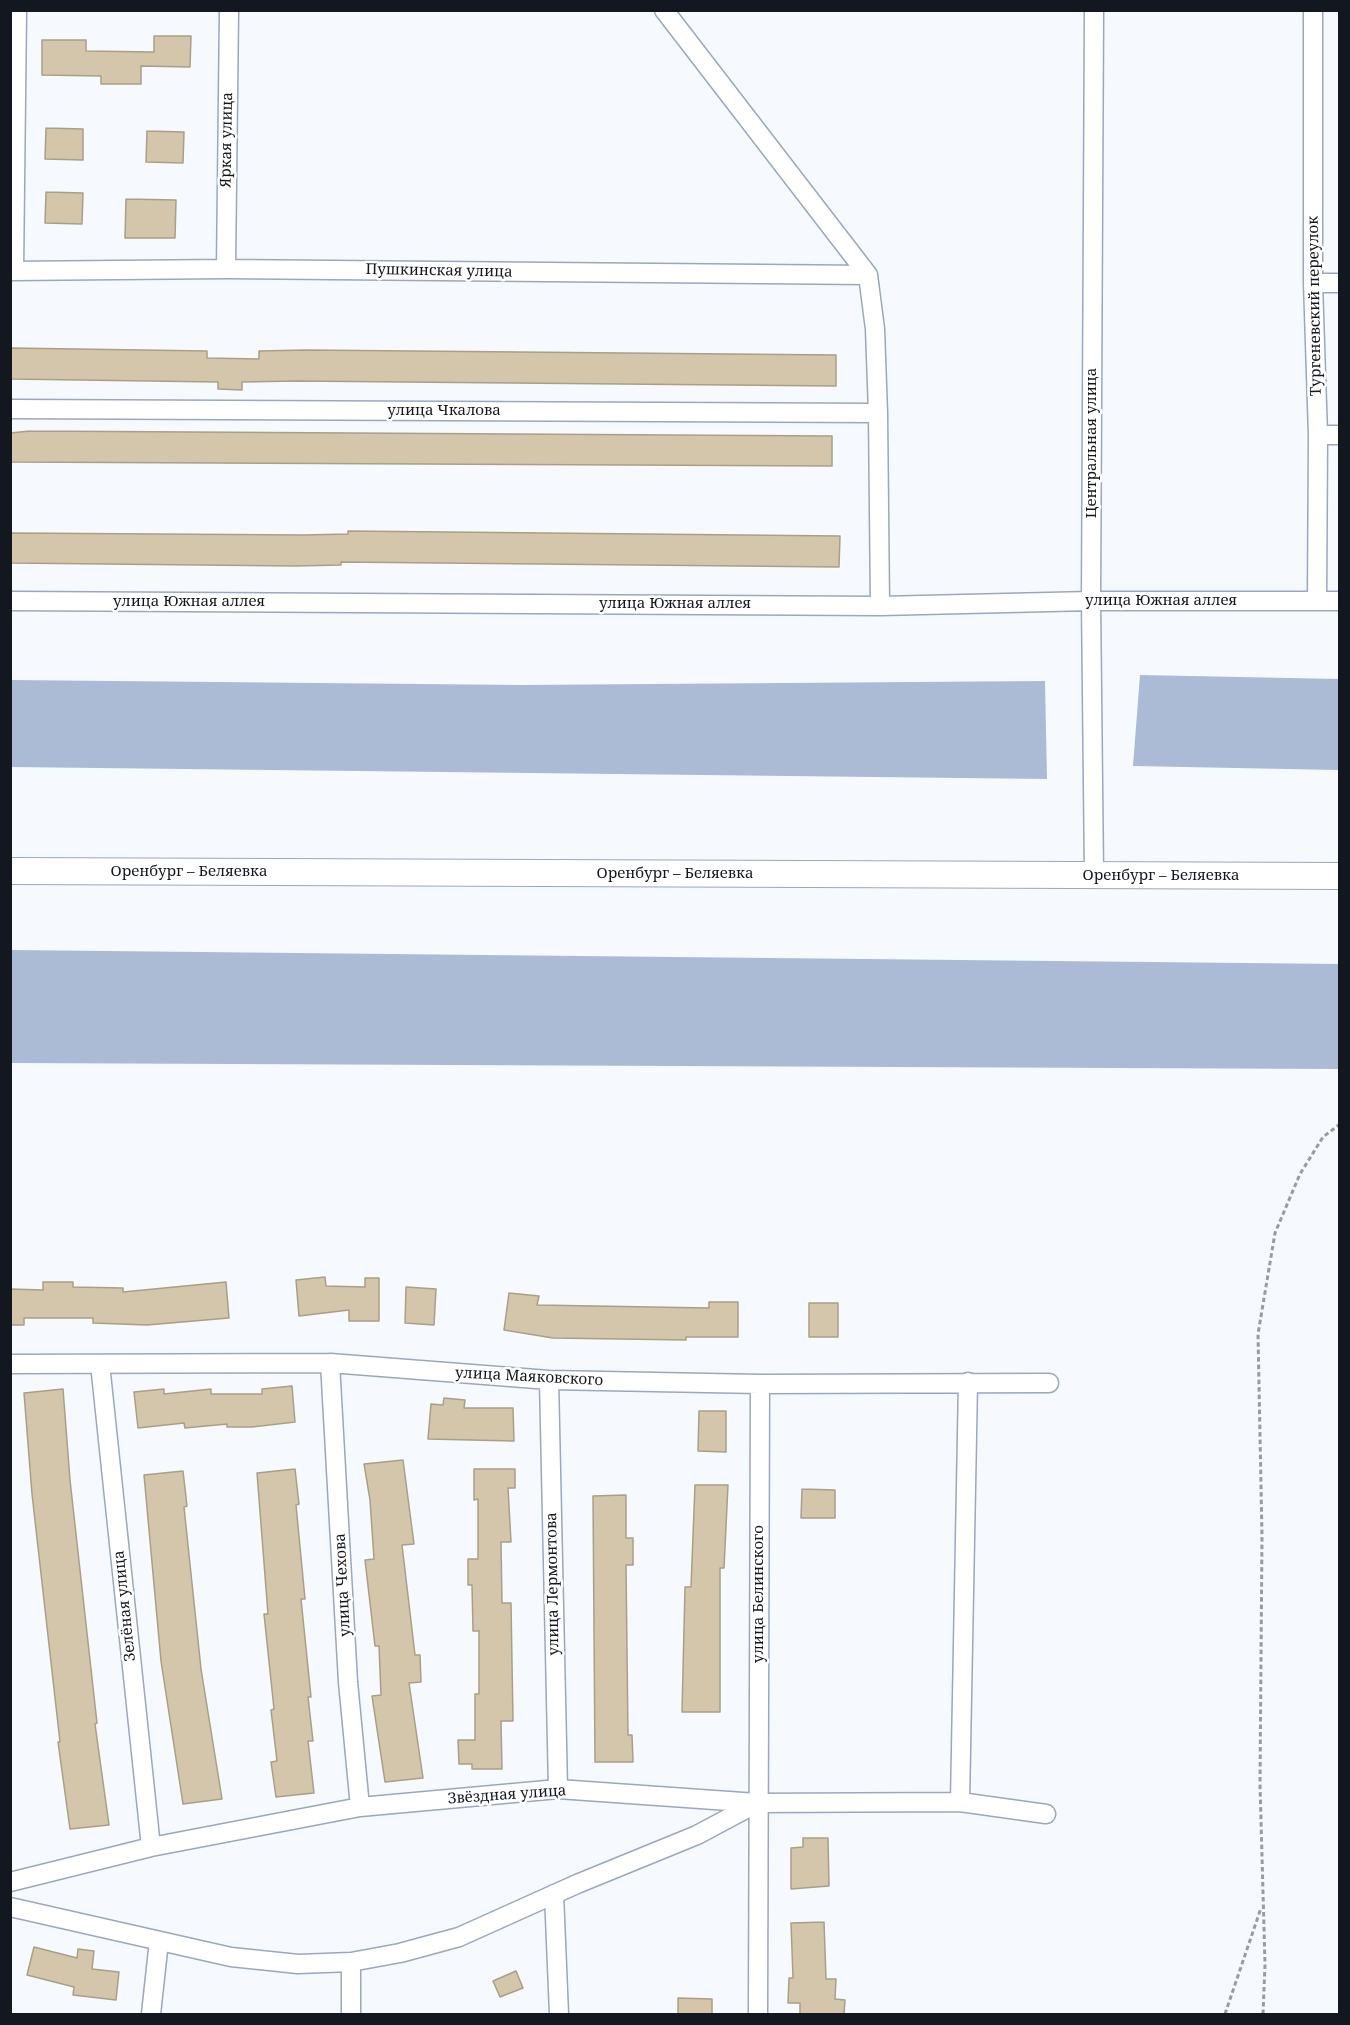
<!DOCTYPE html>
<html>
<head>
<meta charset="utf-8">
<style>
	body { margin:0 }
	#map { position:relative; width:1350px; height:2025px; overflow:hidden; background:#f6f9fe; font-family:"Noto Serif",serif }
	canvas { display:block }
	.frame { position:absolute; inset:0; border:12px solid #131820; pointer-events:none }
</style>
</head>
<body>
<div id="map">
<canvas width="1350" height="2025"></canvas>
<div class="frame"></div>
</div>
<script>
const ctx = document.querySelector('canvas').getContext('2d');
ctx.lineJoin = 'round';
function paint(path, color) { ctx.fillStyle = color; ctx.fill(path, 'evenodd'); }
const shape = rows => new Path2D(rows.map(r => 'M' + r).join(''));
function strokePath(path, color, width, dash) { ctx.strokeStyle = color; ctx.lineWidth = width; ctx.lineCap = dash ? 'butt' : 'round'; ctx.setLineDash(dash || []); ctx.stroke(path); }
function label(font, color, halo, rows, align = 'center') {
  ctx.font = font + ' "Noto Serif",serif'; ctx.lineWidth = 5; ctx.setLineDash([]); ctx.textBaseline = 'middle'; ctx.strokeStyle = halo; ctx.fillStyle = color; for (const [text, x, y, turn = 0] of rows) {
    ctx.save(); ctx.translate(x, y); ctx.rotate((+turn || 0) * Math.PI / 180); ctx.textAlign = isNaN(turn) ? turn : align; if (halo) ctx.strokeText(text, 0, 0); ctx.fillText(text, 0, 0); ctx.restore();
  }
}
paint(shape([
	[1140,675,1339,679,1339,770,1133,766],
	[11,680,522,685,1045,681,1047,779,11,767],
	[11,950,1339,964,1339,1069,11,1063]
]), '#abbbd5');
const building = shape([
	[154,36,191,36,190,67,141,66,141,84,101,84,101,76,42,75,42,40,86,40,86,51,154,52,154,36],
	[46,128,83,129,83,160,45,159,46,128],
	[147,131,184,132,183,163,146,162,147,131],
	[46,192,83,193,82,224,45,223,46,192],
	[126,199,176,200,175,238,125,238,126,199],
	[10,348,207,351,207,358,259,359,259,351,306,350,836,355,836,386,296,381,242,382,242,390,218,389,218,382,10,379,10,348],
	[30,431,832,436,832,466,10,462,10,433,30,431],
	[348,531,840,536,839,567,341,562,341,565,295,566,10,563,10,533,304,535,348,534,348,531],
	[325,1277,326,1286,365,1287,365,1278,379,1278,379,1321,349,1321,349,1310,299,1316,296,1280,325,1277],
	[43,1282,73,1282,73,1287,123,1288,123,1292,226,1282,229,1318,147,1325,93,1323,93,1318,24,1318,24,1325,10,1325,10,1289,43,1290,43,1282],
	[406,1287,436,1289,434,1325,405,1323,406,1287],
	[509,1293,539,1296,537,1305,709,1308,709,1302,738,1302,738,1337,686,1337,686,1340,553,1338,504,1330,509,1293],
	[809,1303,838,1303,838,1337,809,1337,809,1303],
	[292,1386,295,1422,252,1427,227,1427,227,1424,185,1428,184,1423,138,1428,134,1392,164,1389,164,1394,211,1389,211,1394,262,1394,262,1389,292,1386],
	[63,1389,70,1480,97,1723,95,1724,109,1825,70,1829,58,1742,60,1742,32,1494,24,1393,63,1389],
	[444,1398,465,1400,464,1408,513,1408,514,1441,428,1439,431,1404,443,1405,444,1398],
	[699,1411,726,1411,726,1452,698,1451,699,1411],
	[403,1460,414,1544,402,1545,415,1655,420,1655,421,1682,409,1683,423,1778,385,1782,372,1696,381,1695,379,1646,375,1646,365,1560,374,1559,370,1500,364,1464,403,1460],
	[295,1469,299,1504,296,1505,305,1599,301,1599,311,1697,308,1697,313,1741,308,1741,314,1793,276,1797,271,1762,277,1761,271,1710,274,1709,264,1614,268,1614,257,1473,295,1469],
	[474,1469,515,1469,515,1488,508,1488,511,1542,501,1542,502,1603,511,1603,513,1721,501,1721,502,1769,472,1769,472,1764,459,1764,458,1740,475,1740,475,1694,479,1694,479,1631,473,1631,472,1585,468,1585,468,1559,478,1559,478,1499,474,1500,474,1469],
	[183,1471,187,1506,184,1507,201,1669,222,1799,183,1804,161,1661,144,1475,183,1471],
	[695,1485,728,1485,724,1568,720,1568,720,1712,682,1712,685,1587,691,1587,695,1485],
	[802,1489,835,1490,835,1518,801,1518,802,1489],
	[626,1495,626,1538,633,1538,633,1565,626,1565,628,1735,632,1735,633,1762,595,1762,593,1496,626,1495],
	[803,1838,828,1838,829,1886,791,1889,791,1848,803,1847,803,1838],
	[824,1922,826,1979,836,1979,835,1999,845,2000,844,2014,800,2014,800,2003,788,2003,789,1978,793,1978,791,1923,824,1922],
	[34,1947,77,1958,78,1949,94,1951,92,1969,119,1972,116,2000,73,1995,74,1987,27,1975,34,1947],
	[516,1971,523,1988,500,1997,493,1981,516,1971],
	[678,1998,712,1999,712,2014,678,2014,678,1998]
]);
paint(building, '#d4c6aa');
strokePath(building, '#a99f87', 1.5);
const street = shape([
	[664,10,868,275,875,329,878,413,880,606],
	[1313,10,1313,283,1318,435,1317,601],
	[226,269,229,10],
	[10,271,226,269,868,275],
	[14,271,17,10],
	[1313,283,1340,283],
	[10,409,878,413],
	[1318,435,1340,435],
	[10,601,880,606,1091,601,1340,601],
	[1094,875,1091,601,1094,10],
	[330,1363,348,1682,360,1807],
	[10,1364,330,1363,549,1380,760,1384,1049,1383],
	[100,1364,151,1847],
	[549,1380,558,1789],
	[960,1802,968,1382],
	[10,1882,151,1847,360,1807,558,1789,757,1803,960,1802,1046,1814],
	[554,1894,559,2014],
	[10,1907,231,1957,298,1964,351,1962,400,1953,459,1937,577,1884,697,1835,757,1803],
	[351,1962,351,2014],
	[151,2014,159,1941],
	[758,2014,760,1384]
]);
const secondary = shape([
	[10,871,1340,876]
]);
strokePath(street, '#9aa7bd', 21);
strokePath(secondary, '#9aa7bd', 28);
strokePath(shape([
	[1225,2014,1261,1908],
	[1263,2014,1265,1965,1260,1784,1262,1536,1258,1334,1275,1233,1300,1174,1323,1137,1340,1124]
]), '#989ba2', 3, [4.5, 3]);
strokePath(street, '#fff', 18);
strokePath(secondary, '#fff', 26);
label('15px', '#131820', '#fff', [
	["Яркая улица",227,140,-89],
	["Пушкинская улица",439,271,1],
	["Тургеневский переулок",1315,306,-91],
	["улица Чкалова",444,411],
	["Центральная улица",1092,443,-90],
	["улица Южная аллея",1161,601],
	["улица Южная аллея",189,602],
	["улица Южная аллея",675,604],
	["Оренбург – Беляевка",189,872],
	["Оренбург – Беляевка",675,874],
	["Оренбург – Беляевка",1161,876],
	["улица Маяковского",529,1377,3],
	["улица Лермонтова",553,1584,-91],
	["улица Чехова",343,1585,-93],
	["улица Белинского",759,1594,-90],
	["Зелёная улица",125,1606,-96],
	["Звёздная улица",507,1795,-4]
]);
</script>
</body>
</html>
